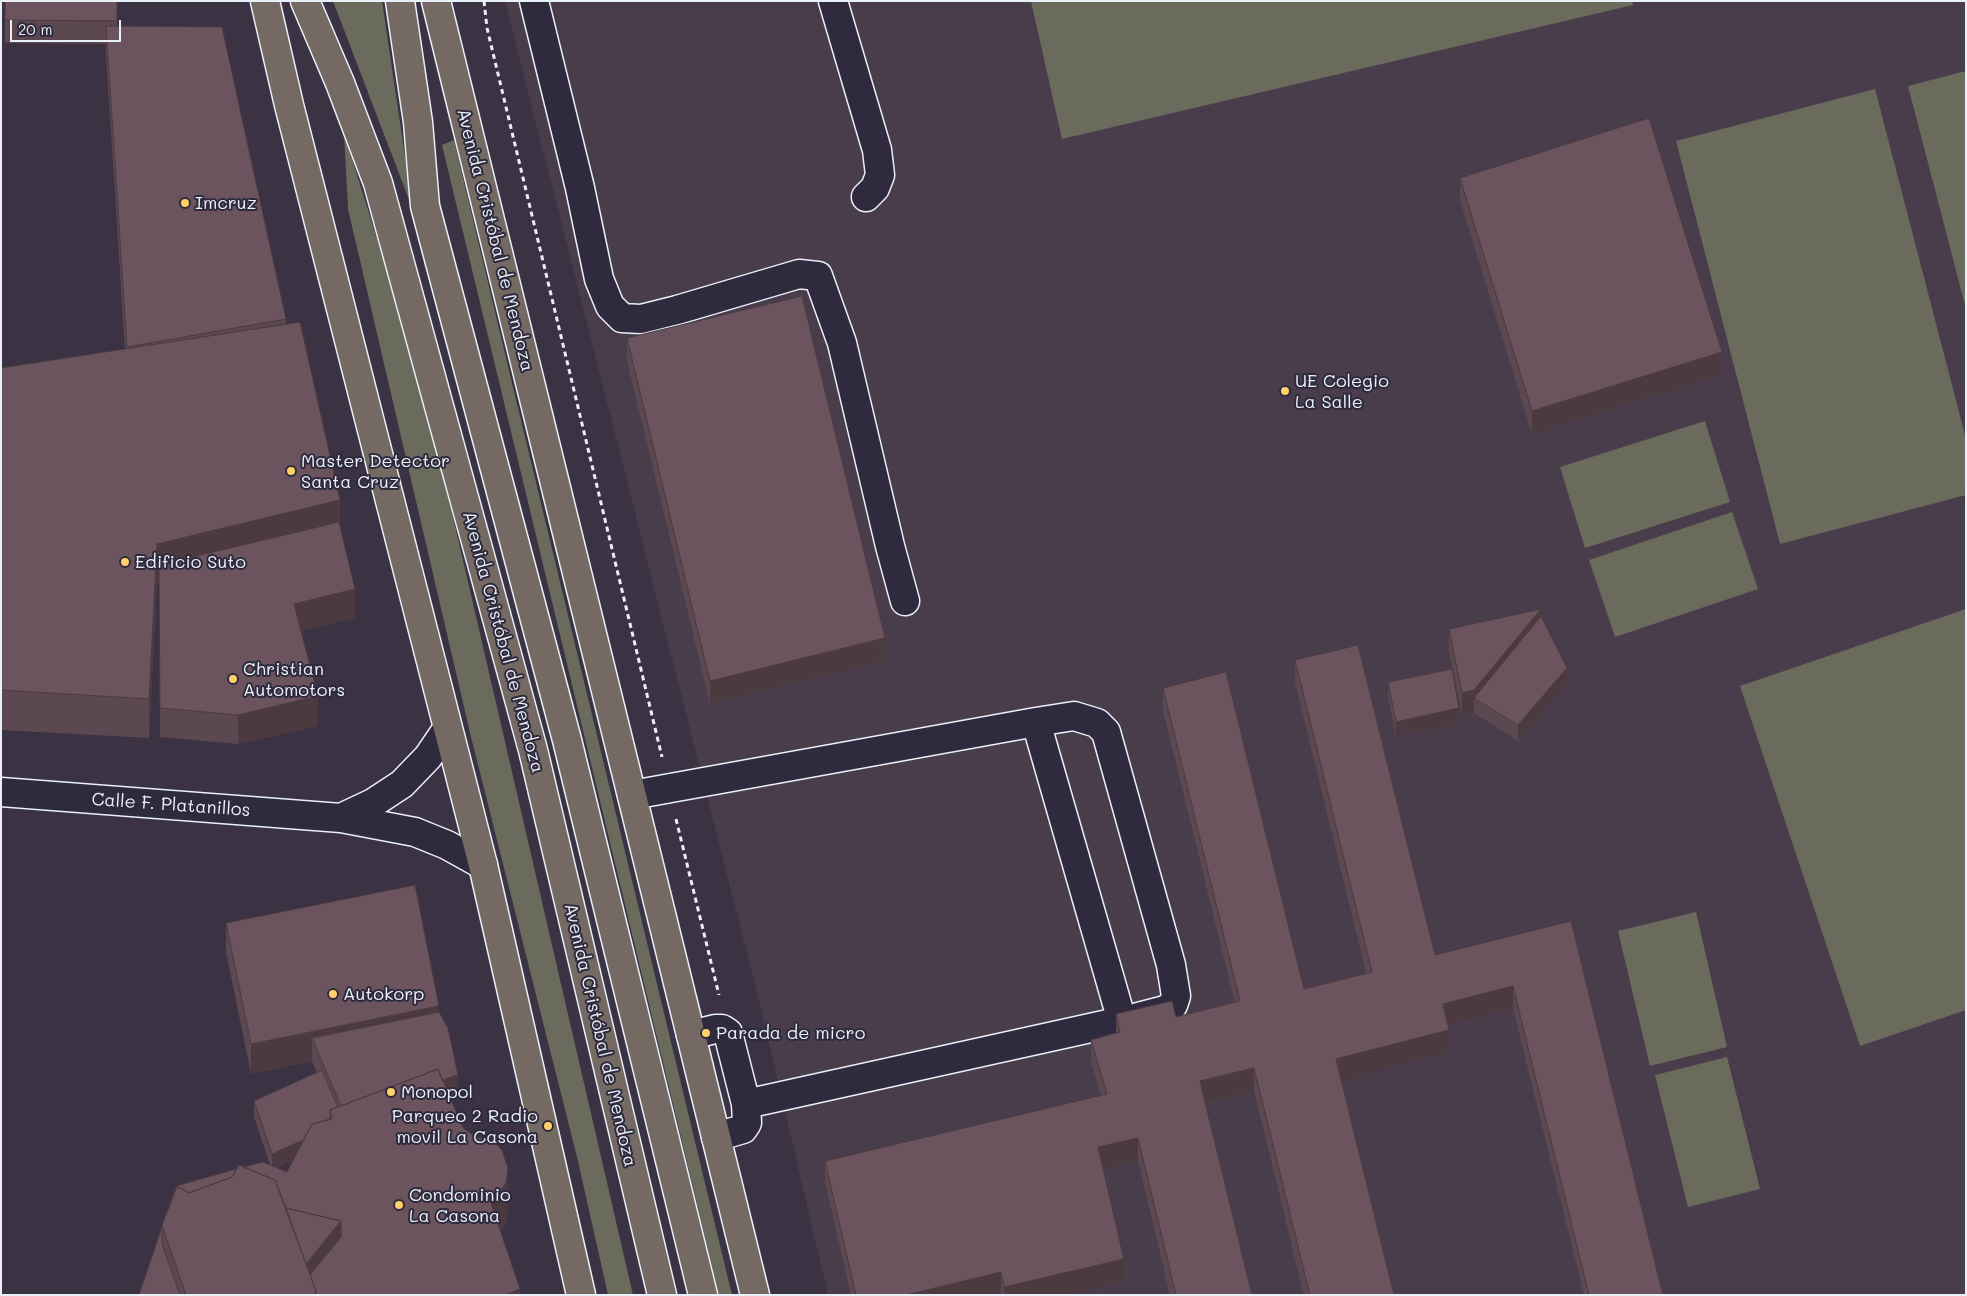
<!DOCTYPE html>
<html>
<head>
<meta charset="utf-8">
<style>
	body { margin:0 }
	#map { position:relative; width:1967px; height:1296px; overflow:hidden; background:#3b3243; font-family:Mali,sans-serif }
	canvas { display:block }
	.frame { position:absolute; inset:0; border:2px solid #e8f1f8; pointer-events:none }
	.scale { position:absolute; left:10px; top:20px; width:111px; height:22px; box-sizing:border-box; border:2px solid #e8f1f8; border-top:0; padding-left:6px; font-size:15px; line-height:18px; white-space:nowrap; color:#e8f1f8; -webkit-text-stroke:4px #2f2a3d; paint-order:stroke }
</style>
</head>
<body>
<div id="map">
<canvas width="1967" height="1296"></canvas>
<div class="frame"></div>
<div class="scale">20 m</div>
</div>
<script>
const ctx = document.querySelector('canvas').getContext('2d');
ctx.lineJoin = 'round';
function paint(path, color) { ctx.fillStyle = color; ctx.fill(path, 'evenodd'); }
const shape = rows => new Path2D(rows.map(r => 'M' + r).join(''));
function strokePath(path, color, width, dash) { ctx.strokeStyle = color; ctx.lineWidth = width; ctx.lineCap = dash ? 'butt' : 'round'; ctx.setLineDash(dash || []); ctx.stroke(path); }
function label(font, color, halo, rows, align = 'center') {
  ctx.font = font + ' Mali,sans-serif'; ctx.lineWidth = 4; ctx.setLineDash([]); ctx.textBaseline = 'middle'; ctx.strokeStyle = halo; ctx.fillStyle = color; for (const [text, x, y, turn = 0] of rows) {
    ctx.save(); ctx.translate(x, y); ctx.rotate((+turn || 0) * Math.PI / 180); ctx.textAlign = isNaN(turn) ? turn : align; if (halo) ctx.strokeText(text, 0, 0); ctx.fillText(text, 0, 0); ctx.restore();
  }
}
paint(shape([
	[505,1,1966,1,1966,1295,828,1295,760,1005]
]), '#493c4b');
paint(shape([
	[333,1,382,1,413,210],
	[1031,1,1632,1,1633,5,1062,139],
	[1966,71,1966,309,1908,86],
	[1875,89,1966,439,1966,495,1780,544,1676,141],
	[344,133,422,383,633,1295,608,1295,578,1161,471,737,348,209],
	[454,140,512,383,732,1295,719,1295,442,145],
	[1705,421,1730,502,1585,548,1560,467],
	[1732,512,1758,589,1615,637,1589,560],
	[1966,609,1966,1010,1860,1046,1740,686],
	[1696,912,1727,1047,1650,1066,1618,931],
	[1727,1057,1760,1189,1688,1207,1655,1075]
]), '#6b6b5d');
const minor = shape([
	[534,1,580,188,599,279,610,306,622,318,641,319,677,310,799,274,818,276,842,343,890,546,905,601],
	[833,1,877,150,880,175,875,188,866,197],
	[1036,722,1074,716,1097,723,1106,732,1171,965,1176,996,1173,1005,1165,1010,1138,1017],
	[1,792,341,818,415,832,447,845,483,865],
	[632,795,1036,722,1122,1021,746,1104],
	[341,818,373,803,402,784,428,757,447,729],
	[691,1035,715,1029,722,1029,728,1033,746,1104,747,1123,743,1129,716,1137]
]);
const major = shape([
	[265,1,289,105,483,865,581,1295],
	[305,1,340,83,378,183,533,750,662,1295],
	[400,1,418,122,425,206,567,740,703,1295],
	[436,1,755,1295]
]);
strokePath(minor, '#e8f1f8', 31);
strokePath(major, '#e8f1f8', 31);
strokePath(shape([
	[484,1,487,28,662,757],
	[676,819,719,995]
]), '#e8f1f8', 3, [5, 4]);
strokePath(minor, '#2f2a3d', 28);
strokePath(major, '#756964', 28);
paint(shape([
	[5,1,117,1,117,26,286,319,286,325,340,526,355,618,301,631,318,726,238,744,160,737,159,583,157,584,149,738,1,730,1,368,125,349,106,55,106,44,5,43],
	[1460,178,1722,375,1532,434,1460,200],
	[627,338,885,661,710,704,627,361],
	[1541,616,1567,684,1518,741,1474,713,1462,716,1449,652,1449,629],
	[1295,660,1435,955,1571,921,1663,1295,1584,1295,1513,1009,1448,1026,1449,1053,1341,1080,1394,1295,1304,1295,1254,1091,1205,1103,1252,1295,1170,1295,1138,1161,1103,1169,1124,1282,1070,1295,851,1295,825,1183,825,1161,1101,1095,1091,1063,1091,1040,1116,1033,1116,1014,1176,1017,1235,1003,1163,711,1163,688,1304,989,1366,973,1295,683],
	[1388,682,1459,724,1396,737,1388,697],
	[226,923,439,1012,458,1098,451,1100,463,1128,508,1208,506,1223,500,1231,520,1295,139,1295,162,1225,244,1167,270,1165,254,1117,254,1101,317,1073,312,1061,251,1074,226,952],
	[293,1160,287,1172,277,1168]
]), '#5c4850');
paint(shape([
	[1722,352,1722,375,1532,434,1532,411],
	[340,500,340,540,157,584,149,738,149,699,157,544],
	[355,589,355,618,294,633,294,604],
	[1541,609,1541,632,1474,698,1474,713,1462,716,1462,693],
	[885,638,885,661,710,704,710,681],
	[1567,668,1567,684,1518,741,1518,725],
	[318,696,318,726,238,744,238,715],
	[1459,708,1459,724,1396,737,1396,722],
	[1513,986,1513,1009,1443,1027,1443,1004],
	[439,1006,439,1035,312,1038,312,1061,251,1074,251,1044],
	[1449,1030,1449,1053,1336,1082,1336,1059],
	[1254,1068,1254,1091,1200,1104,1200,1081],
	[458,1075,458,1098,345,1138,345,1115],
	[330,1129,330,1145,272,1170,272,1154],
	[1138,1138,1138,1161,1098,1170,1098,1147],
	[508,1168,508,1208,506,1223,498,1234,490,1200],
	[341,1221,341,1277,327,1295,311,1295,305,1266],
	[1124,1259,1124,1282,1070,1295,1004,1295,1004,1287],
	[1001,1272,1001,1295,906,1295],
	[520,1289,520,1295,505,1295]
]), '#4b3b41');
const building = shape([
	[5,1,117,1,117,21,5,20,5,1],
	[106,26,222,27,286,319,127,347,106,26],
	[1649,118,1722,352,1532,411,1460,178,1649,118],
	[802,296,885,638,710,681,627,338,802,296],
	[300,322,340,500,157,544,149,699,1,690,1,368,300,322],
	[339,522,355,589,294,604,318,696,238,715,160,708,159,565,339,522],
	[1541,609,1474,690,1462,693,1449,629,1541,609],
	[1541,616,1567,668,1518,725,1474,698,1541,616],
	[1358,645,1435,955,1571,921,1663,1295,1589,1295,1513,986,1443,1004,1449,1030,1336,1059,1394,1295,1310,1295,1254,1068,1200,1081,1252,1295,1176,1295,1138,1138,1098,1147,1124,1259,1004,1287,1001,1272,906,1295,856,1295,825,1161,1107,1094,1091,1040,1120,1032,1116,1014,1172,1001,1176,1017,1240,1001,1163,688,1226,672,1304,989,1372,972,1295,660,1358,645],
	[1452,669,1459,708,1396,722,1388,682,1452,669],
	[415,885,439,1006,251,1044,226,923,415,885],
	[439,1012,448,1028,458,1075,442,1080,438,1069,341,1106,312,1038,439,1012],
	[438,1069,463,1128,476,1137,493,1140,502,1150,508,1168,506,1183,498,1194,490,1200,520,1289,505,1295,316,1295,316,1291,310,1275,341,1237,341,1221,286,1208,275,1180,244,1167,263,1162,287,1172,312,1124,332,1119,330,1110,438,1069],
	[322,1070,338,1107,330,1110,330,1119,312,1124,303,1140,272,1154,254,1101,322,1070],
	[239,1165,275,1180,316,1291,314,1295,186,1295,162,1225,177,1186,189,1193,232,1177,239,1165],
	[236,1169,232,1177,189,1193,177,1186,168,1210,176,1186,236,1169],
	[286,1208,341,1221,306,1264,286,1208],
	[162,1227,162,1244,180,1295,139,1295,162,1227]
]);
paint(building, '#6b545d');
strokePath(building, '#4b3b41', 1);
for (const [x, y, r, color] of [
	[185,203,5,"#ffd166"],
	[1285,391,5,"#ffd166"],
	[291,471,5,"#ffd166"],
	[125,562,5,"#ffd166"],
	[233,679,5,"#ffd166"],
	[333,994,5,"#ffd166"],
	[706,1033,5,"#ffd166"],
	[391,1092,5,"#ffd166"],
	[548,1126,5,"#ffd166"],
	[399,1205,5,"#ffd166"]
]) { const dot = new Path2D(); dot.arc(x, y, r, 0, 2 * Math.PI); ctx.fillStyle = color; ctx.fill(dot); strokePath(dot, '#2f2a3d', 2); }
label('18px', '#e8f1f8', '#2f2a3d', [
	["Imcruz",195,203],
	["UE Colegio",1295,381],
	["La Salle",1295,402],
	["Master Detector",301,461],
	["Santa Cruz",301,482],
	["Edificio Suto",135,562],
	["Christian",243,669],
	["Automotors",243,690],
	["Autokorp",343,994],
	["Parada de micro",716,1033],
	["Monopol",401,1092],
	["Parqueo 2 Radio",538,1116,"right"],
	["movil La Casona",538,1137,"right"],
	["Condominio",409,1195],
	["La Casona",409,1216]
], 'left');
label('18px', '#e8f1f8', '#2f2a3d', [
	["Avenida Cristóbal de Mendoza",495,240,76],
	["Avenida Cristóbal de Mendoza",503,642,75],
	["Calle F. Platanillos",171,805,4],
	["Avenida Cristóbal de Mendoza",600,1035,77]
]);
</script>
</body>
</html>
